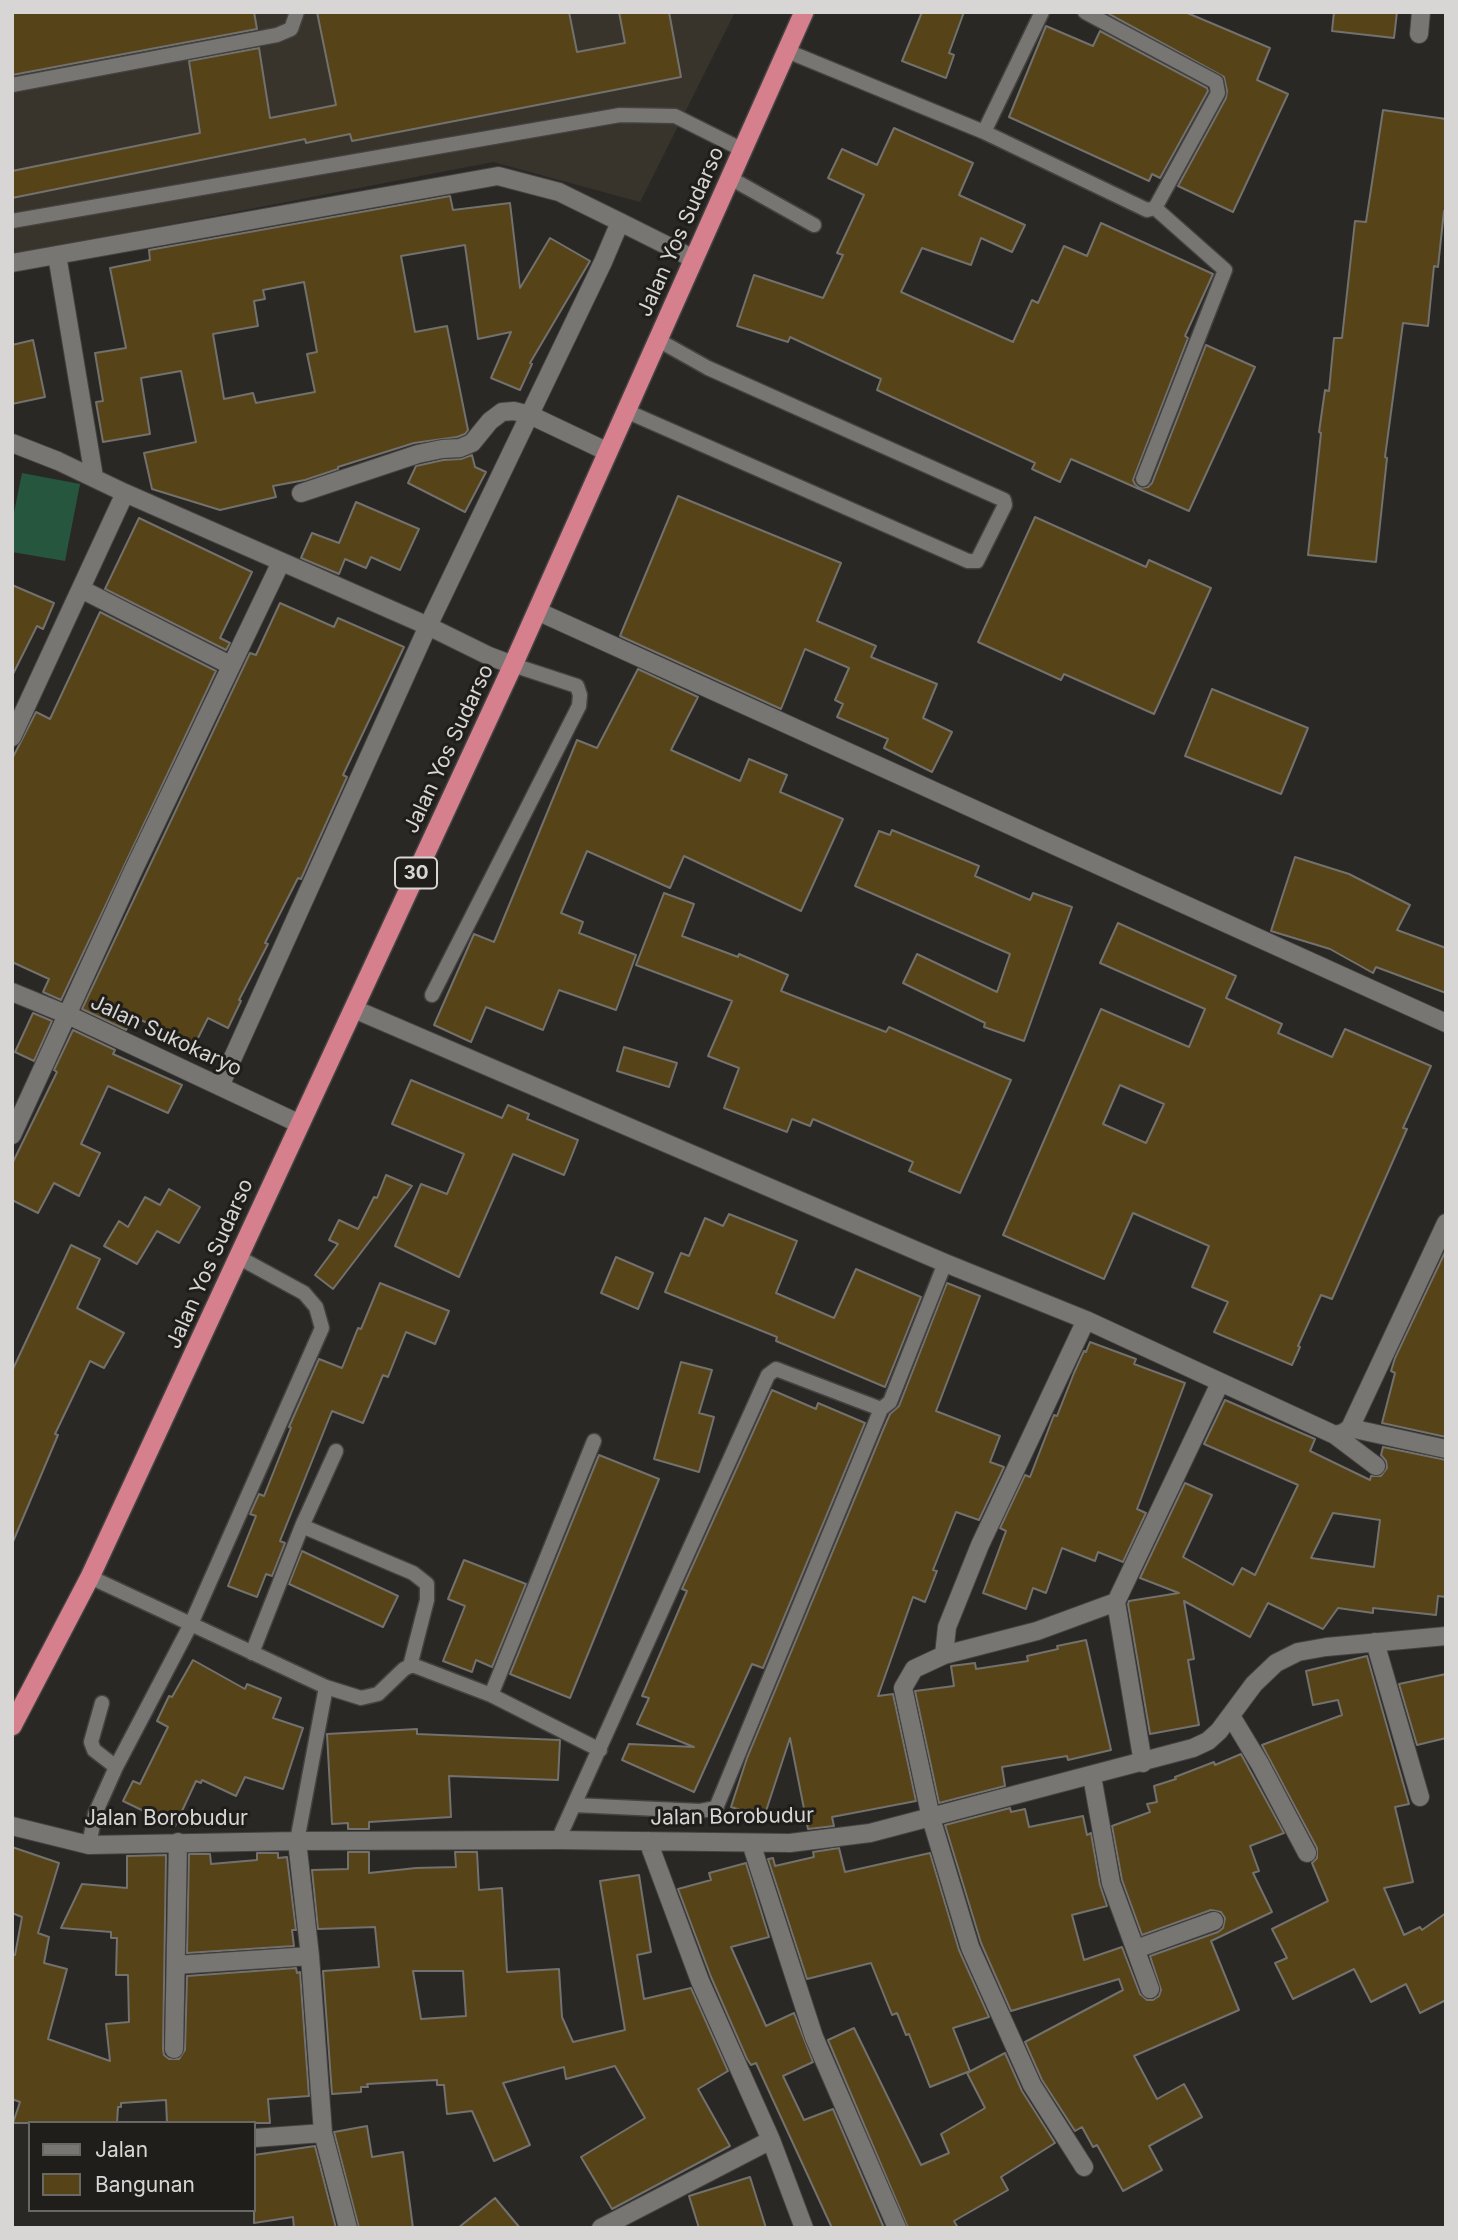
<!DOCTYPE html>
<html>
<head>
<meta charset="utf-8">
<style>
	body { margin:0 }
	#map { position:relative; width:1458px; height:2240px; overflow:hidden; background:#292825; font-family:Inter,sans-serif }
	canvas { display:block }
	.frame { position:absolute; inset:0; border:14px solid #d7d6d5; pointer-events:none }
	.legend { position:absolute; left:28px; top:2121px; width:228px; height:91px; box-sizing:border-box; background:#1f1e1b; border:2px solid #696865; margin:0; padding:9px 12px; list-style:none; font-size:21px; color:#d7d6d5 }
	.legend li { display:flex; align-items:center; gap:14px; height:35px }
	.legend b { width:35px; border:2px solid #696865 }
</style>
</head>
<body>
<div id="map">
<canvas width="1458" height="2240"></canvas>
<div class="frame"></div>
<ul class="legend">
<li><b style="height:9px;background:#787673"></b>Jalan</li>
<li><b style="height:19px;background:#574318"></b>Bangunan</li>
</ul>
</div>
<script>
const ctx = document.querySelector('canvas').getContext('2d');
ctx.lineJoin = 'round';
function paint(path, color) { ctx.fillStyle = color; ctx.fill(path, 'evenodd'); }
const shape = rows => new Path2D(rows.map(r => 'M' + r).join(''));
function strokePath(path, color, width, dash) { ctx.strokeStyle = color; ctx.lineWidth = width; ctx.lineCap = dash ? 'butt' : 'round'; ctx.setLineDash(dash || []); ctx.stroke(path); }
function label(font, color, halo, rows, align = 'center') {
  ctx.font = font + ' Inter,sans-serif'; ctx.lineWidth = 6; ctx.setLineDash([]); ctx.textBaseline = 'middle'; ctx.strokeStyle = halo; ctx.fillStyle = color; for (const [text, x, y, turn = 0] of rows) {
    ctx.save(); ctx.translate(x, y); ctx.rotate((+turn || 0) * Math.PI / 180); ctx.textAlign = isNaN(turn) ? turn : align; if (halo) ctx.strokeText(text, 0, 0); ctx.fillText(text, 0, 0); ctx.restore();
  }
}
paint(shape([
	[12,12,735,12,640,202,493,162,12,255]
]), '#38342c');
paint(shape([
	[22,473,80,484,65,561,12,552,12,522]
]), '#26573e');
const building = shape([
	[12,12,254,12,257,29,12,75,12,12],
	[317,12,569,12,577,52,625,43,619,12,669,12,681,77,352,141,350,134,306,143,305,139,12,198,12,171,200,133,189,61,259,48,270,118,336,105,317,12],
	[922,12,964,12,949,53,954,55,946,78,902,61,922,12],
	[1110,12,1185,12,1270,48,1257,80,1288,94,1233,212,1178,186,1226,98,1227,91,1224,77,1109,14,1110,12],
	[1334,12,1397,12,1394,38,1332,31,1334,12],
	[1046,26,1093,46,1100,31,1207,88,1208,91,1160,178,1152,174,1149,181,1009,117,1046,26],
	[1383,110,1446,119,1446,212,1444,211,1438,267,1434,266,1428,326,1403,323,1385,457,1387,458,1376,562,1308,555,1321,433,1319,432,1325,390,1329,391,1334,338,1342,338,1355,221,1366,222,1383,110],
	[894,128,973,163,959,195,1025,225,1012,252,981,238,971,265,922,248,901,292,1013,342,1032,300,1038,303,1064,246,1087,256,1101,223,1213,274,1185,336,1188,338,1133,480,1135,484,1140,488,1148,487,1152,483,1206,345,1255,367,1189,511,1071,459,1060,482,1032,469,1035,463,877,390,881,379,790,337,788,342,737,326,754,275,823,298,843,255,837,253,864,195,828,178,842,149,877,165,894,128],
	[450,196,453,210,510,203,520,288,550,238,590,261,530,363,532,364,520,390,491,378,511,332,478,339,465,245,401,256,415,332,447,326,468,430,465,434,457,437,414,443,338,467,338,469,305,480,273,486,276,497,220,510,152,489,144,453,196,442,181,371,141,378,150,434,103,442,96,402,103,401,95,353,126,348,110,268,150,260,149,250,450,196],
	[304,282,317,352,307,354,315,392,256,403,253,393,224,399,213,334,258,326,254,301,265,299,263,290,304,282],
	[33,340,45,397,12,404,12,345,33,340],
	[472,455,475,467,486,472,465,512,408,483,416,466,443,460,461,459,472,455],
	[678,496,841,563,817,621,876,646,871,657,937,684,923,718,952,732,932,772,884,748,888,739,837,717,843,704,835,700,849,668,805,649,781,709,620,636,678,496],
	[356,502,419,529,400,570,371,557,366,568,345,559,339,574,301,558,312,533,339,543,356,502],
	[1035,517,1146,567,1149,560,1211,588,1154,714,1064,674,1061,680,978,642,1035,517],
	[139,518,252,572,220,638,230,643,226,650,105,589,139,518],
	[12,585,54,603,43,629,37,626,12,676,12,585],
	[280,603,334,627,338,618,404,647,343,775,347,777,301,879,298,878,265,943,268,944,239,1000,241,1001,228,1028,208,1018,194,1046,133,1016,126,1030,82,1009,250,653,256,655,280,603],
	[100,612,216,671,61,1000,43,992,49,979,12,962,12,759,36,712,50,719,100,612],
	[638,669,698,697,671,750,740,781,749,759,787,775,780,792,843,819,801,911,684,856,670,888,587,851,561,913,583,922,579,933,636,955,616,1010,559,990,543,1030,486,1007,471,1042,434,1025,474,934,494,942,577,740,597,748,638,669],
	[1212,689,1308,728,1281,794,1185,756,1212,689],
	[892,830,979,866,975,876,1030,900,1033,893,1072,907,1024,1041,984,1027,985,1023,903,983,917,954,997,992,1010,954,855,886,879,831,890,835,892,830],
	[1295,857,1349,874,1410,905,1397,930,1446,948,1446,993,1376,967,1373,973,1330,949,1271,931,1295,857],
	[664,893,694,904,682,936,738,957,739,954,788,975,781,991,886,1032,889,1027,1011,1080,960,1193,909,1171,913,1162,813,1119,810,1126,792,1119,787,1132,724,1108,739,1068,708,1056,732,1001,636,965,664,893],
	[1118,923,1236,976,1226,998,1282,1024,1278,1033,1332,1057,1345,1029,1431,1066,1403,1128,1407,1129,1332,1299,1321,1295,1298,1346,1300,1347,1292,1365,1214,1332,1228,1302,1192,1287,1209,1246,1133,1213,1104,1279,1003,1235,1101,1009,1189,1047,1205,1009,1100,963,1118,923],
	[1120,1085,1164,1104,1146,1143,1103,1124,1120,1085],
	[33,1013,52,1021,34,1061,15,1052,33,1013],
	[73,1030,115,1050,113,1054,182,1085,168,1113,108,1086,81,1144,100,1153,79,1196,54,1183,38,1213,12,1200,12,1164,57,1072,54,1070,73,1030],
	[624,1047,677,1063,669,1087,617,1071,624,1047],
	[411,1080,502,1118,508,1105,529,1114,527,1119,578,1140,564,1175,513,1154,459,1277,395,1246,421,1184,447,1194,464,1154,392,1124,411,1080],
	[386,1175,412,1186,333,1289,315,1275,338,1244,329,1240,339,1220,358,1229,374,1197,377,1198,386,1175],
	[169,1189,200,1207,179,1243,157,1231,137,1264,104,1246,119,1221,128,1227,145,1197,160,1205,169,1189],
	[729,1214,797,1241,776,1293,834,1318,856,1269,921,1297,885,1387,776,1341,777,1337,665,1292,681,1253,689,1256,705,1218,723,1226,729,1214],
	[71,1245,100,1259,77,1308,124,1333,104,1368,90,1361,55,1434,58,1435,12,1544,12,1371,71,1245],
	[1446,1250,1446,1437,1382,1423,1395,1373,1391,1371,1395,1358,1446,1250],
	[616,1257,653,1273,638,1309,601,1293,616,1257],
	[380,1283,449,1311,435,1344,406,1332,388,1377,383,1375,363,1423,332,1411,280,1541,285,1543,272,1576,266,1574,257,1597,228,1586,256,1516,250,1514,259,1494,264,1496,291,1428,289,1427,319,1359,342,1368,358,1328,361,1329,380,1283],
	[947,1283,980,1296,936,1411,1000,1436,990,1462,1004,1467,979,1520,956,1512,933,1570,937,1571,925,1602,913,1597,878,1696,893,1694,916,1801,832,1817,834,1826,808,1829,790,1738,764,1817,731,1807,747,1758,883,1430,890,1414,899,1406,947,1283],
	[1090,1342,1136,1359,1134,1364,1185,1383,1137,1509,1146,1513,1123,1562,1098,1552,1095,1561,1062,1548,1046,1593,1033,1588,1026,1609,983,1593,1006,1531,1000,1528,1025,1475,1030,1477,1054,1415,1057,1416,1074,1373,1084,1351,1086,1352,1090,1342],
	[681,1362,712,1370,699,1413,714,1417,699,1472,654,1459,681,1362],
	[772,1390,816,1409,818,1403,865,1423,763,1668,752,1664,694,1792,622,1760,629,1744,694,1747,637,1724,649,1698,642,1696,687,1591,682,1589,772,1390],
	[1225,1400,1315,1439,1310,1451,1370,1480,1371,1476,1381,1476,1387,1468,1386,1461,1381,1455,1383,1447,1446,1460,1446,1597,1438,1596,1436,1615,1373,1608,1373,1613,1338,1608,1323,1629,1268,1603,1250,1637,1184,1601,1194,1659,1188,1660,1199,1725,1150,1734,1128,1604,1129,1601,1179,1593,1140,1578,1185,1483,1212,1495,1183,1557,1233,1585,1242,1568,1255,1575,1298,1485,1204,1444,1225,1400],
	[1333,1513,1380,1520,1374,1567,1311,1558,1333,1513],
	[599,1455,659,1479,570,1698,510,1674,599,1455],
	[302,1551,398,1596,383,1627,289,1584,302,1551],
	[464,1560,526,1584,492,1667,476,1660,472,1672,443,1661,465,1606,448,1599,464,1560],
	[1086,1640,1111,1750,1068,1760,1067,1756,1002,1767,1005,1786,939,1803,915,1691,954,1686,951,1666,975,1663,976,1669,1028,1661,1027,1656,1058,1649,1057,1646,1086,1640],
	[1367,1656,1409,1804,1395,1807,1413,1882,1384,1888,1404,1935,1420,1927,1422,1930,1446,1913,1446,2000,1420,2013,1406,1984,1371,2002,1354,1969,1293,1999,1275,1963,1287,1958,1272,1929,1328,1901,1312,1863,1317,1858,1317,1848,1262,1745,1342,1715,1338,1700,1313,1705,1306,1671,1367,1656],
	[193,1660,245,1689,247,1684,281,1698,273,1718,303,1728,283,1789,245,1777,236,1796,202,1780,201,1783,196,1781,175,1826,123,1801,133,1781,140,1784,168,1727,157,1721,169,1696,172,1697,193,1660],
	[1446,1674,1446,1738,1417,1745,1399,1684,1446,1674],
	[417,1729,417,1734,560,1740,558,1780,449,1776,451,1817,369,1822,369,1829,348,1829,348,1823,332,1824,327,1734,417,1729],
	[1241,1754,1284,1833,1250,1846,1259,1871,1253,1873,1272,1912,1211,1941,1239,2010,1134,2056,1157,2099,1184,2084,1202,2117,1149,2146,1162,2170,1123,2191,1097,2145,1093,2147,1082,2127,1075,2131,1042,2080,1025,2042,1123,1990,1119,1979,1011,2011,981,1943,945,1825,1010,1808,1011,1812,1025,1809,1029,1827,1083,1816,1087,1835,1091,1833,1100,1885,1107,1906,1072,1915,1084,1960,1122,1947,1140,1994,1147,2000,1153,2000,1159,1996,1161,1990,1150,1956,1218,1932,1223,1928,1225,1918,1221,1912,1211,1910,1142,1935,1122,1880,1112,1826,1150,1812,1147,1804,1157,1802,1154,1786,1176,1779,1175,1777,1214,1762,1215,1765,1241,1754],
	[12,1847,59,1863,38,1933,49,1937,44,1963,67,1969,48,2039,110,2061,106,2024,129,2022,128,1975,116,1975,117,1938,111,1938,111,1932,61,1928,82,1884,127,1888,127,1856,166,1855,163,2049,164,2055,169,2059,179,2059,185,2050,187,1976,296,1968,297,1973,300,1972,309,2096,268,2099,270,2123,167,2123,166,2100,121,2103,121,2107,118,2107,117,2123,13,2123,20,2102,12,2099,12,1954,15,1955,22,1917,12,1913,12,1847],
	[839,1848,845,1872,930,1853,959,1950,989,2017,953,2028,970,2071,930,2087,909,2034,906,2035,897,2013,892,2015,871,1963,807,1979,768,1859,773,1858,775,1866,814,1857,813,1852,839,1848],
	[348,1852,369,1852,369,1873,416,1868,456,1867,455,1852,477,1852,479,1890,502,1888,507,1972,559,1969,562,2017,573,2042,625,2030,600,1881,639,1875,651,1952,637,1955,644,1999,691,1988,728,2071,698,2089,730,2146,612,2209,581,2157,645,2118,615,2066,566,2079,564,2067,503,2083,530,2145,494,2161,472,2111,447,2114,444,2085,437,2085,437,2080,367,2084,368,2087,361,2087,361,2092,332,2094,323,1971,379,1967,375,1927,318,1929,312,1870,348,1869,348,1852],
	[413,1971,463,1971,466,2016,421,2019,413,1971],
	[257,1853,278,1853,278,1858,287,1857,296,1930,292,1930,294,1946,187,1953,189,1854,210,1854,211,1864,257,1860,257,1853],
	[746,1863,769,1937,731,1947,766,2026,794,2013,813,2062,783,2076,804,2120,833,2109,884,2228,832,2228,756,2063,751,2065,747,2059,711,1977,678,1889,711,1880,709,1873,746,1863],
	[854,2028,921,2165,949,2153,941,2134,985,2108,967,2073,1005,2053,1022,2091,1055,2143,1001,2177,1008,2190,954,2221,958,2228,908,2228,828,2040,854,2028],
	[367,2126,372,2157,403,2152,413,2228,359,2228,334,2132,367,2126],
	[315,2146,336,2228,294,2228,293,2217,254,2223,254,2155,315,2146],
	[750,2177,766,2228,699,2228,689,2196,750,2177],
	[495,2198,520,2228,458,2228,495,2198]
]);
paint(building, '#574318');
strokePath(building, '#72716e', 2);
const service = shape([
	[787,51,984,132,1147,210,1155,208,1218,93,1216,82,1085,12],
	[12,85,277,35,291,29,297,12],
	[984,132,1042,12],
	[730,178,814,225],
	[12,221,620,115,675,116,743,150],
	[626,411,968,561,977,561,1005,505,1004,500,708,368,658,340],
	[1143,479,1225,270,1155,208],
	[432,995,579,706,580,695,577,686,513,665],
	[302,1526,413,1573,427,1584,427,1600,410,1666],
	[90,1577,326,1687,361,1698,378,1694,404,1669,410,1666,415,1666,491,1695,600,1750],
	[252,1653,302,1526,336,1451],
	[491,1695,594,1441],
	[102,1703,91,1742,94,1750,116,1767],
	[574,1805,700,1811,716,1808,881,1409],
	[558,1840,768,1375,776,1369,881,1409,890,1402,945,1263],
	[297,1841,326,1687],
	[89,1845,95,1814,116,1767,191,1624,322,1328,316,1307,304,1293,238,1257]
]);
const minor = shape([
	[1419,34,1421,12],
	[620,222,694,259],
	[57,255,94,477],
	[12,263,498,176,559,192,620,222,603,262,428,626,220,1086],
	[12,443,58,461,125,493,428,626,489,656,513,665],
	[301,493,418,454,442,449,460,448,472,443,490,421,502,412,514,411,530,415,608,452],
	[81,589,230,665],
	[537,611,1446,1023],
	[12,737,125,493],
	[12,992,68,1015,300,1124],
	[354,1009,945,1263,1086,1320,1335,1435,1343,1433,1350,1428,1446,1223],
	[12,1135,133,871,281,562],
	[1086,1320,980,1545,947,1627,944,1655,1037,1631,1116,1602,1220,1383],
	[1350,1428,1446,1449],
	[1335,1435,1376,1466],
	[1116,1602,1143,1763],
	[1375,1642,1420,1797],
	[944,1655,914,1669,903,1688,931,1818,970,1947,1032,2085,1084,2167],
	[1231,1716,1260,1764,1307,1853],
	[1092,1776,1111,1883,1150,1989],
	[12,1826,89,1845,297,1841,558,1840,790,1843,870,1833,1193,1748,1208,1741,1219,1731,1254,1684,1276,1663,1298,1652,1326,1647,1446,1636],
	[297,1841,310,1956,323,2133,348,2228],
	[648,1841,700,1981,771,2140,804,2228],
	[751,1843,814,2037,897,2228],
	[1136,1949,1214,1921],
	[176,1965,310,1956],
	[174,2049,178,1842],
	[254,2138,323,2133],
	[601,2228,771,2140]
]);
const trunk = shape([
	[12,1726,90,1577,513,665,804,12]
]);
strokePath(service, '#454342', 17);
strokePath(minor, '#454342', 20);
strokePath(trunk, '#454342', 22);
strokePath(service, '#787673', 14);
strokePath(minor, '#787673', 18);
strokePath(trunk, '#d5808c', 19);
for (const [x, y, w] of [
	[416,873,42]
]) { const box = new Path2D(); box.roundRect(x - w / 2, y - 15.5, w, 31, 5); ctx.fillStyle = '#1f1e1b'; ctx.fill(box); strokePath(box, '#d7d6d5', 2); }
label('bold 19px', '#d7d6d5', null, [
	["30",416,873]
]);
label('21px', '#d7d6d5', '#1f1e1b', [
	["Jalan Yos Sudarso",681,232,-66],
	["Jalan Yos Sudarso",449,749,-65],
	["Jalan Sukokaryo",166,1036,25],
	["Jalan Yos Sudarso",210,1264,-66],
	["Jalan Borobudur",732,1817,-1],
	["Jalan Borobudur",166,1819]
]);
</script>
</body>
</html>
